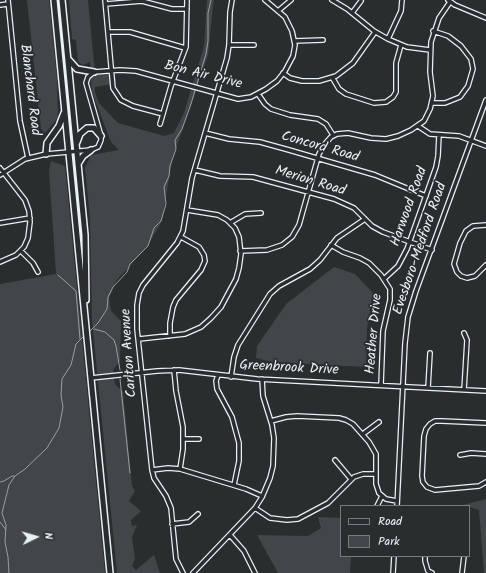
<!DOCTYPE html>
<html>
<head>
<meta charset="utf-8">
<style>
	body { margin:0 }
	#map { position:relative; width:486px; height:573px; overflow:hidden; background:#2a2d2e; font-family:Kalam,sans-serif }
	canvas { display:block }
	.legend { position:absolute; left:340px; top:505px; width:130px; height:52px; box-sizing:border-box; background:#2a2d2e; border:1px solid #767b7f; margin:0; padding:5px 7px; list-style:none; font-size:12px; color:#e8f1f8 }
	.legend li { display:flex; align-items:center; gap:8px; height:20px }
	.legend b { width:20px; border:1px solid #767b7f }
	.north { position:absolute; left:16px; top:517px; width:40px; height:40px; -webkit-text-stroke:3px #2a2d2e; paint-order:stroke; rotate:85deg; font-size:11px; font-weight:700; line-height:16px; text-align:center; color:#e8f1f8 }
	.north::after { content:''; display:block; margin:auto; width:14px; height:18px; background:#e8f1f8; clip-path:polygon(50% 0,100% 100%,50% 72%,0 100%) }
</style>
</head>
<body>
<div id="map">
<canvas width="486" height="573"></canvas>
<ul class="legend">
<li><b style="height:5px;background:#2a2d2e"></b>Road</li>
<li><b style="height:11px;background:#424648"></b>Park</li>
</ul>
<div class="north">N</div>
</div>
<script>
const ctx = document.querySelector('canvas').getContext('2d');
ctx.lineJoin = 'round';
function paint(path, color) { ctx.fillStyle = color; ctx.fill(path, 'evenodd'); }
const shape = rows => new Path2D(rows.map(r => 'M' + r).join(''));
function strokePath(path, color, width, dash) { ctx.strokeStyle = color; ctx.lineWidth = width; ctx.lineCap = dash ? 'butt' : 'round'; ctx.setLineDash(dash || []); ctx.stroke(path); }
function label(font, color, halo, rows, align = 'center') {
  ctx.font = font + ' Kalam,sans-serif'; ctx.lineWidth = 3.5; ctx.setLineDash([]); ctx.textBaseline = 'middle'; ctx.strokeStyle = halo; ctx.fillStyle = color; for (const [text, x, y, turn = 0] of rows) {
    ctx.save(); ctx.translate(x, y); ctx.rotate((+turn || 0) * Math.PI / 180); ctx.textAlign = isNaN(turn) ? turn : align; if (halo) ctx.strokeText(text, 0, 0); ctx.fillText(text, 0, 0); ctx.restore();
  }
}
paint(shape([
	[27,0,49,0,57,79,58,118,45,133,41,129],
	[69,0,88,0,95,72,111,71,113,84,95,87,95,92,99,103,118,123,164,136,174,133,184,113,204,46,207,0,214,0,213,6,208,55,172,160,162,221,147,247,116,281,109,298,111,311,121,321,120,361,113,370,115,384,123,392,132,486,135,491,129,501,141,511,131,520,132,526,137,525,132,537,135,559,132,566,136,570,154,555,160,573,117,573,92,321,90,219,85,168,91,155,119,150,111,142,92,92,90,62,83,65,78,62,76,40,72,39],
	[51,161,65,166,105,573,0,573,0,284,56,274,49,170],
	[334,267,355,274,373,293,367,328,366,367,272,362,256,358,257,346,286,304],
	[486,499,486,573,484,573,479,510,463,505],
	[318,517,341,518,341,556,351,556,350,573,278,573,257,535,308,536,321,528]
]), '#424648');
strokePath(shape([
	[58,275,76,291,80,339],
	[94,329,105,332,114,340,116,346,120,370],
	[88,333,98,323,107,309,108,297,113,287,127,272,130,264,148,246,154,228,161,221,166,204,164,187,169,176,170,166,176,149,175,140,182,129,191,104,206,54,208,41,208,13,211,0],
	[120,379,130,473],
	[0,482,4,481,12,476,14,476],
	[0,522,6,530],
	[9,573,8,557,5,542,6,525,2,513,9,485,15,476,25,469,47,448,59,428,63,407,61,395,62,379,71,365,76,344,85,335]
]), '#989fa3', 1);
const minor = shape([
	[8,0,20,121,28,158],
	[105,0,113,88,121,100,133,106,163,114],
	[332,0,347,9,374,31,388,39,407,47,430,50],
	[448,0,455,5,486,18],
	[106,4,142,1,172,9,187,9],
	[0,5,8,4],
	[278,11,291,0],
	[352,13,361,1],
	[108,32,130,32,185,48],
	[388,39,401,11,402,0],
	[294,41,323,40],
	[229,45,254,45],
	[283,73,290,78,302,81,319,81,336,76,353,63,375,32],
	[332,77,339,89,346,94,374,103,386,102,393,97,396,92,396,63,401,45],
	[258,94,265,104,271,109,290,115,318,119,326,124,333,135],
	[432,103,445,103,460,97,468,86,473,69,471,59,461,46,448,36,433,31],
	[160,124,171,86,186,47,187,0],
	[418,126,430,134,459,136,486,146],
	[205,133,229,139,260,142,289,150,375,175,426,196],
	[0,168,25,200,29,211,30,222,28,238,24,247,16,255,0,262],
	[195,170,220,176,253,177,334,199,354,208,372,226,383,232,432,250],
	[0,175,25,159,46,154,91,150,98,147,101,140,101,136,86,83,88,77,94,72,120,70,136,71,238,99,251,97,266,89,277,81,285,71,293,56,295,45,292,31,285,17,265,0],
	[0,223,30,218],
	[230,223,245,214,261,213],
	[486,225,473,226,466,231,460,243,454,264,457,272,461,276,467,278,475,276,486,265],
	[331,245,343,252,360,258,369,263,381,275,390,289,390,300,383,331,381,385],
	[21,251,33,263,38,272],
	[240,251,267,250,282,245,292,237,299,225,319,154,324,145,331,137,337,134,348,133,371,138,386,139,398,136,411,130,424,121,430,109,433,96,430,72,431,42,439,18,450,2],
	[384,279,398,266,407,249,436,167,438,156,439,135],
	[464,333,467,340,464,390],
	[170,336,170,323,173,307,176,300,201,270,205,261,204,255,199,247,181,237],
	[139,339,185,334,201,327,211,318,221,307,236,279,239,268,241,254,239,237,235,228,227,220,218,215,187,210],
	[174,370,176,391,183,427,183,449,180,469],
	[218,375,216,381,217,389,232,417,239,443,239,461,234,485],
	[231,377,234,357,238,345,270,294,279,286,310,269,320,260,337,238,365,219],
	[91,378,157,371,179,370,257,379,486,391],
	[428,388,430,353],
	[271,421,286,417,297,416,339,418,346,420,353,424,369,442,376,454,376,484,379,493,386,499,397,501],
	[486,423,442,421,435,421,430,424,426,429,424,436,422,476,423,482,427,487,435,490,479,486,486,482],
	[363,434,379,422],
	[184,439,199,439],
	[460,455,471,453,486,454],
	[335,460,351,479],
	[152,470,168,468,180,469,246,489,262,496],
	[377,506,382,496],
	[397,506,405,343,408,317,416,291,486,100],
	[255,508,270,518,287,520,298,519,328,503,354,477,363,474,376,474],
	[172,524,189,522,198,514],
	[230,535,244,551,255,573],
	[425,556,425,561,428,571,432,573],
	[183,573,176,559,171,508,166,496,154,478,152,470,137,329,137,305,139,293,143,285,177,243,183,231,192,178,227,58,229,45,230,12,232,0],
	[193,573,255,508,262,497,270,478,273,466,274,438,272,425,263,396,262,379],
	[393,573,394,556],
	[462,573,464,556]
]);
const highway = shape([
	[54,0,110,573],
	[62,0,85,235,86,300],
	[68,59,77,69,94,72],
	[77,142,80,134,87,128,94,128,101,136],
	[46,154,47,143,59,126,64,113],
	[78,164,83,156,91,150]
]);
strokePath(minor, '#e8f1f8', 6);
strokePath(highway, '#e8f1f8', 8);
strokePath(minor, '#2a2d2e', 3.5);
strokePath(highway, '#2a2d2e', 5);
label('14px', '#e8f1f8', '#2a2d2e', [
	["Bon Air Drive",203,76,14],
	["Blanchard Road",29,90,83],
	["Concord Road",320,148,16],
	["Merion Road",310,182,17],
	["Harwood Road",410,207,-70],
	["Evesboro-Medford Road",421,249,-71],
	["Heather Drive",375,334,-85],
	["Carlton Avenue",130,353,-94],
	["Greenbrook Drive",289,369,3]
]);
</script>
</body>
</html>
